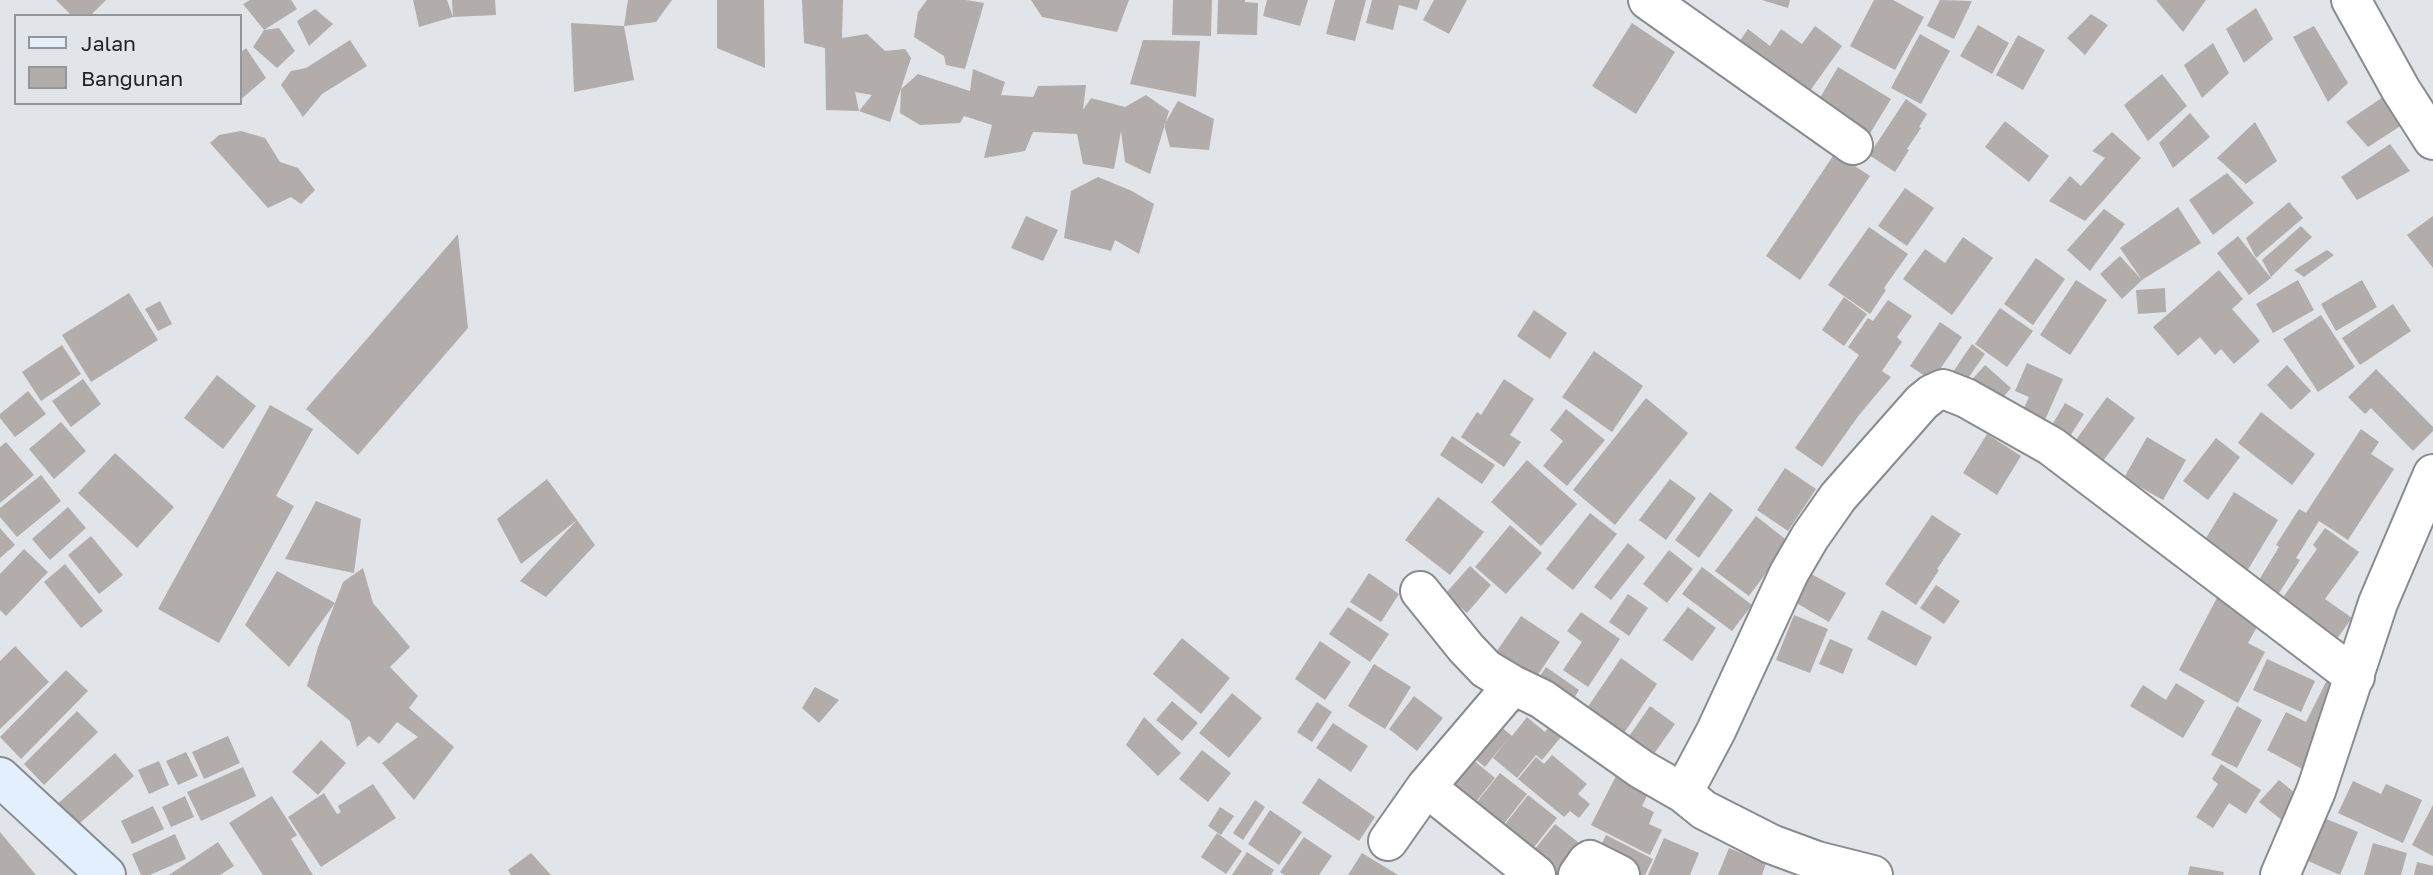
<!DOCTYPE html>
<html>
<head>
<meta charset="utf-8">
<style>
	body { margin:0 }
	#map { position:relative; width:2433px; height:875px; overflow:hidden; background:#e1e4e8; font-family:"Golos Text",sans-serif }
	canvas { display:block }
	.legend { position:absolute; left:14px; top:14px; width:228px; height:91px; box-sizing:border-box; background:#e1e4e8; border:2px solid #949699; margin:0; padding:9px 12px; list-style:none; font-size:21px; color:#212223 }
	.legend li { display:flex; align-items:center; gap:14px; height:35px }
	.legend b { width:35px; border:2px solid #949699 }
</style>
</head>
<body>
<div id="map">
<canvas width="2433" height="875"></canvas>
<ul class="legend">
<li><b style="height:9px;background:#e3effd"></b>Jalan</li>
<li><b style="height:19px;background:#b2adab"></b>Bangunan</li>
</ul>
</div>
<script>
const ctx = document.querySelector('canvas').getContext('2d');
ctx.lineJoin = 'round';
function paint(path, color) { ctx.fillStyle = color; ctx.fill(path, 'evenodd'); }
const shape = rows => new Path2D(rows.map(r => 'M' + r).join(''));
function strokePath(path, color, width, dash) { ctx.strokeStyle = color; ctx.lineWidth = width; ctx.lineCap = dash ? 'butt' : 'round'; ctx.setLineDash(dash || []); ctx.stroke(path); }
paint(shape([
	[56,0,106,0,90,16,72,16],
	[250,0,291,0,297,9,264,30,243,4],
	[413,0,447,0,453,17,452,0,495,0,496,15,453,17,419,27],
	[628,0,672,0,656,22,624,26],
	[717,0,764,0,765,68,717,48],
	[802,0,843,0,842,38,867,34,885,51,905,49,911,58,890,122,859,111,872,95,855,92,859,111,826,110,825,48,804,43],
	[927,0,966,0,984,3,965,69,946,65,944,56,914,37,918,12],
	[1031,0,1129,0,1117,32,1042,17],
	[1173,0,1212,0,1211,36,1172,35],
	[1218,0,1245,0,1245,2,1258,3,1257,35,1217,34],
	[1267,0,1308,0,1300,26,1263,16],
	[1335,0,1366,0,1355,41,1326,34],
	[1372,0,1420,0,1417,10,1399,5,1393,30,1366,23],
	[1434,0,1467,0,1449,34,1423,20],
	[1762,0,1790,0,1788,8],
	[1874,0,1893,0,1924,17,1895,70,1850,46],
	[1940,0,1972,1,1954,39,1927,26],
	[2156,0,2206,0,2183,32],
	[2256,8,2273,39,2244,63,2226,29],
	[315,9,333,24,309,46,297,21],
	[2091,14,2108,25,2085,55,2067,38],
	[571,23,624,26,634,80,574,92],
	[1632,23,1675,52,1636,114,1592,86],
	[1978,25,2009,43,1992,74,1960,56],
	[1815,26,1842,46,1807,95,1737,45,1748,29,1770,46,1781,29,1802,44],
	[2314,26,2348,83,2328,102,2293,37],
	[279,28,295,51,277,68,253,47,264,30],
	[1920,34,1950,51,1921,104,1891,88],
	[2018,35,2045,50,2023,90,1996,75],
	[350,40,367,66,322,94,303,117,281,85,291,71,306,68],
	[1143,40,1200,41,1196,97,1130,84],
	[2213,43,2229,73,2202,98,2184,65],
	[246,48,266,78,240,100,240,53],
	[1838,67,1891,99,1869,135,1817,103],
	[973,69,1005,82,1001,95,1033,97,1038,86,1086,85,1083,110,1091,98,1125,107,1146,95,1169,111,1150,174,1125,162,1121,131,1114,169,1083,164,1077,134,1033,132,1025,151,984,158,992,125,964,116,960,123,920,125,900,113,901,89,918,74,970,91],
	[2162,74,2187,106,2148,141,2124,105],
	[2383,97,2402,125,2368,147,2346,122],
	[1906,99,1927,114,1919,127,1921,128,1907,149,1909,150,1895,172,1869,155],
	[1178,101,1214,119,1209,150,1170,147,1164,125],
	[2190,113,2210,137,2173,168,2159,143],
	[2005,121,2049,156,2029,182,1985,147],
	[2255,122,2277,161,2246,184,2217,158],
	[241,131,265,138,280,162,298,168,315,190,301,204,291,197,268,208,210,143,219,135],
	[2112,132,2141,158,2085,221,2049,201,2070,176,2081,186,2105,158,2092,151],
	[2390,144,2410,171,2357,200,2341,177],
	[1835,153,1870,176,1800,280,1766,256],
	[2227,173,2254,203,2213,235,2189,200],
	[1098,177,1132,191,1154,204,1139,254,1115,240,1111,251,1064,238,1071,191],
	[1905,188,1934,208,1907,246,1878,226],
	[2289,202,2303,218,2256,258,2246,238],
	[2178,207,2201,243,2142,280,2122,299,2100,274,2120,256,2142,280,2120,248],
	[2104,209,2125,224,2090,271,2067,250],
	[1026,216,1058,230,1043,261,1011,248],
	[2433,216,2433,268,2407,235],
	[2301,226,2312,237,2271,277,2262,260],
	[1869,227,1908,254,1884,288,1886,290,1870,314,1828,285],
	[458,234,468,328,358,455,306,409],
	[2238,236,2271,278,2249,295,2217,253],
	[1963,237,1993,258,1952,315,1903,279,1925,249,1945,263],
	[2327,250,2334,255,2304,277,2294,270],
	[2036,258,2065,279,2033,325,2004,304],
	[2219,270,2243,299,2232,309,2260,341,2234,364,2221,349,2215,355,2200,337,2178,356,2153,327],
	[2076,280,2107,300,2070,355,2040,335],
	[2298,280,2314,310,2273,333,2256,304],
	[2362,280,2377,307,2336,331,2321,304],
	[2165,288,2166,312,2138,314,2136,290],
	[129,293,158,340,91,382,62,335],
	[1844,297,1867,314,1844,346,1822,330],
	[1888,300,1912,316,1897,337,1902,342,1882,371,1891,377,1859,415,1822,467,1795,448,1859,355,1848,347,1868,318,1873,321],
	[160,301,172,324,158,331,145,309],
	[2393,304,2411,331,2360,365,2342,338],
	[2000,308,2033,331,2007,367,1975,344],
	[1534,310,1567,333,1550,359,1517,336],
	[2321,315,2355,367,2318,392,2283,339],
	[1940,322,1962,337,1932,381,1910,366],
	[1972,344,1985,354,1964,384,1951,375],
	[62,345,81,374,41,401,22,372],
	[1594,351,1643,386,1612,432,1562,397],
	[2027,363,2063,379,2041,429,2019,419,2029,397,2015,391],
	[1985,365,2011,388,1993,409,1967,385],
	[2287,365,2311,391,2291,410,2267,385],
	[2376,369,2433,427,2433,431,2413,451,2371,408,2365,414,2348,397],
	[217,375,256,406,223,449,184,418],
	[83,379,101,404,71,427,52,401],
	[1504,379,1534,399,1510,435,1521,442,1504,467,1461,437,1477,412,1481,415],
	[28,391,46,414,15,437,0,418,0,414],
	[2107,397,2135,418,2097,469,2070,448],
	[1646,398,1688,433,1615,525,1573,490],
	[2065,403,2084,414,2067,441,2049,430],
	[270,405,313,429,276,496,294,506,219,643,158,609],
	[1566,409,1605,440,1567,486,1543,466,1563,441,1550,430],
	[2261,412,2315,454,2292,485,2238,443],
	[61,422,86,451,54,479,29,449],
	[2361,429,2379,442,2371,454,2394,469,2348,540,2319,521,2296,558,2300,560,2279,593,2259,580,2279,547,2276,545,2299,509,2306,513],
	[1987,434,2021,456,1997,495,1963,473],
	[1452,436,1495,465,1482,484,1440,455],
	[2147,437,2186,460,2163,500,2124,478],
	[2216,438,2240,457,2208,500,2183,481],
	[6,442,34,475,0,503,0,447],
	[115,453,174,507,137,548,78,493],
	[1527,460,1577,504,1541,546,1491,502],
	[1785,468,1816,489,1788,531,1757,510],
	[41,475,61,501,17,537,0,517,0,508],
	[547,479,577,520,521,564,497,519],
	[1670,479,1696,498,1666,540,1639,520],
	[1710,492,1733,510,1699,558,1675,540],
	[2234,492,2278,520,2244,576,2200,548],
	[1438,497,1484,532,1450,575,1405,540],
	[316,501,361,519,354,573,285,559],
	[68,507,86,528,50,560,32,539],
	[1590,513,1617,534,1573,590,1546,569],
	[1932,515,1961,534,1937,569,1939,570,1916,605,1885,584],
	[1756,516,1789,542,1749,596,1715,571],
	[577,520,595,545,546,597,520,581],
	[1510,525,1542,553,1506,594,1475,567],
	[0,528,15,545,0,558],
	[2325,528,2359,552,2325,599,2352,618,2336,640,2277,606,2317,549,2313,545],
	[91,536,123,575,99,594,68,555],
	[1628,543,1645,557,1611,600,1594,587],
	[24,549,48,572,6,616,0,610,0,574],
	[1669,550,1693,569,1667,603,1643,584],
	[65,564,103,611,81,628,44,582],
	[1470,566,1491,585,1467,613,1445,594],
	[1702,567,1752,605,1732,631,1682,594],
	[363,568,373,603,410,647,390,667,418,696,409,708,454,747,414,800,382,763,418,737,397,722,379,744,369,736,357,747,350,721,307,686,318,647,335,603,289,667,245,625,277,571,335,603,343,582],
	[1802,569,1846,593,1829,622,1786,597],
	[1369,573,1399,594,1381,622,1350,602],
	[1936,585,1960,601,1944,624,1920,608],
	[1628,594,1648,608,1629,636,1609,622],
	[2219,594,2262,618,2248,643,2265,652,2238,703,2179,670],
	[1348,607,1389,634,1370,662,1329,634],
	[1688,607,1716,628,1692,661,1663,640],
	[1882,610,1932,637,1916,666,1867,639],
	[1581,612,1620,639,1588,687,1563,670,1582,642,1567,631],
	[1794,615,1828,629,1810,673,1776,660],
	[1521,616,1560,642,1531,685,1492,658],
	[1182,638,1230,678,1201,714,1153,674],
	[1830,639,1853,649,1843,674,1819,664],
	[1320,641,1351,662,1325,700,1295,679],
	[15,646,49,682,0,729,0,661],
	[1621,658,1657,684,1618,742,1581,717],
	[2267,659,2315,681,2301,712,2253,690],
	[1374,664,1411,687,1385,729,1348,706],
	[1546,667,1579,690,1566,711,1532,688],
	[66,670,88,691,21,759,0,737],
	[2328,678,2347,688,2304,770,2267,750,2286,712,2306,722],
	[2176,683,2205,701,2183,738,2130,706,2143,685,2166,700],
	[815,687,839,700,819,723,802,708],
	[1232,693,1262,718,1229,758,1199,733],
	[1414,696,1443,718,1417,751,1389,729],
	[1172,701,1198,723,1182,741,1156,720],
	[1317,702,1332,712,1312,742,1297,732],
	[1650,706,1675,724,1646,765,1621,748],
	[2237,706,2262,720,2237,768,2211,755],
	[77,711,98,732,44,785,24,764],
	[1488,716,1512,736,1527,717,1545,732,1549,727,1561,737,1542,760,1536,755,1517,778,1493,758,1509,737,1485,767,1462,748],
	[1144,717,1181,753,1158,776,1126,745],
	[1333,723,1368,746,1351,772,1316,748],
	[228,736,240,763,204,779,192,752],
	[321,740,346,763,318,795,292,772],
	[1202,750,1231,773,1208,802,1179,779],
	[186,752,198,776,178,785,166,761],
	[115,753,134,776,73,829,54,807],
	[1466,754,1495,778,1467,813,1438,790],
	[1552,755,1587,784,1578,794,1590,804,1579,818,1570,811,1564,817,1518,779,1536,757,1544,764],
	[159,761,169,785,149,794,138,770],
	[2221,764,2261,790,2246,814,2229,803,2213,828,2196,817,2218,784,2212,779],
	[243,767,256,796,201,821,187,792],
	[1620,768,1652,785,1642,806,1654,812,1649,824,1662,830,1650,855,1591,825],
	[1500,773,1527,794,1493,838,1465,817],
	[1319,778,1375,817,1359,841,1302,803],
	[2279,780,2306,802,2288,825,2259,802],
	[2353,781,2381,794,2386,784,2422,800,2403,843,2338,813],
	[373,784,396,818,321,867,288,817,324,793,337,814,341,812,338,806],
	[1528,795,1557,818,1524,860,1495,837],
	[185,796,194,817,171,827,162,807],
	[272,796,297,835,291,839,313,875,263,875,229,823],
	[1255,800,1265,807,1243,840,1233,833],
	[2433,805,2433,856,2412,845],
	[153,806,164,829,132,844,121,821],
	[1220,807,1234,816,1221,835,1208,826],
	[1270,810,1302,832,1279,865,1248,844],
	[2324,818,2358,832,2340,875,2306,860],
	[1555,824,1583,846,1560,875,1545,875,1526,860],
	[0,832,36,875,0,875],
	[1217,833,1242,851,1226,874,1201,857],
	[175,834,186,859,150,875,141,875,132,854],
	[1606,835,1653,859,1645,875,1625,875,1594,859],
	[1304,837,1332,856,1319,875,1284,875,1280,872],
	[1664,838,1699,853,1690,875,1648,875],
	[218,842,234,866,220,875,169,875],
	[2373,843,2407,853,2401,875,2364,875],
	[1729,848,1766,863,1762,875,1718,875],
	[1247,852,1274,870,1271,875,1232,875],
	[531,853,551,875,511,875,508,870],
	[1362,853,1398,875,1348,875],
	[2417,862,2433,866,2433,875,2414,875],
	[2190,866,2224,872,2223,875,2188,875]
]), '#b2adab');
const street = shape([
	[1648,0,1853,145],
	[2351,0,2401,90,2433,140],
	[1420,591,1466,648,1486,669,1513,685],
	[1426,787,1536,875],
	[1683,793,1704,810,1771,844,1817,861,1873,875],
	[1388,841,1426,787,1513,685,1542,699,1641,769,1683,793,1716,731,1789,573,1810,537,1838,497,1922,402,1932,394,1943,389,1966,398,2051,446,2355,677],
	[1578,875,1587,862,1590,860,1620,875],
	[2280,875,2316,791,2378,603,2433,474]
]);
const secondary = shape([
	[0,777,106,875]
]);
strokePath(street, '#888b8f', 42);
strokePath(secondary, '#888b8f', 42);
strokePath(street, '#fff', 38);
strokePath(secondary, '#e3effd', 38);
</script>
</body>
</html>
